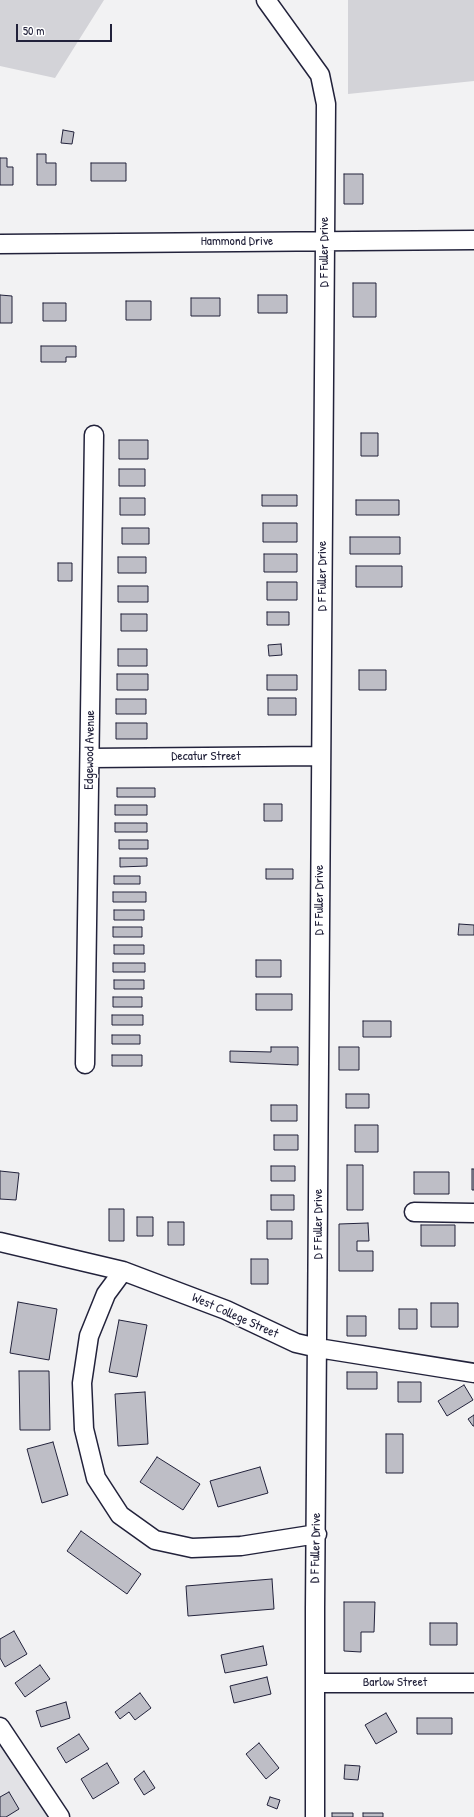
<!DOCTYPE html>
<html>
<head>
<meta charset="utf-8">
<style>
	body { margin:0 }
	#map { position:relative; width:474px; height:1817px; overflow:hidden; background:#f2f2f3; font-family:"Patrick Hand",sans-serif }
	canvas { display:block }
	.scale { position:absolute; left:16px; top:24px; width:96px; height:18px; box-sizing:border-box; border:2px solid #22223b; border-top:0; padding-left:5px; font-size:12px; line-height:14px; white-space:nowrap; color:#22223b; -webkit-text-stroke:3px #fff; paint-order:stroke }
</style>
</head>
<body>
<div id="map">
<canvas width="474" height="1817"></canvas>
<div class="scale">50 m</div>
</div>
<script>
const ctx = document.querySelector('canvas').getContext('2d');
ctx.lineJoin = 'round';
function paint(path, color) { ctx.fillStyle = color; ctx.fill(path, 'evenodd'); }
const shape = rows => new Path2D(rows.map(r => 'M' + r).join(''));
function strokePath(path, color, width, dash) { ctx.strokeStyle = color; ctx.lineWidth = width; ctx.lineCap = dash ? 'butt' : 'round'; ctx.setLineDash(dash || []); ctx.stroke(path); }
function label(font, color, halo, rows, align = 'center') {
  ctx.font = font + ' "Patrick Hand",sans-serif'; ctx.lineWidth = 3; ctx.setLineDash([]); ctx.textBaseline = 'middle'; ctx.strokeStyle = halo; ctx.fillStyle = color; for (const [text, x, y, turn = 0] of rows) {
    ctx.save(); ctx.translate(x, y); ctx.rotate((+turn || 0) * Math.PI / 180); ctx.textAlign = isNaN(turn) ? turn : align; if (halo) ctx.strokeText(text, 0, 0); ctx.fillText(text, 0, 0); ctx.restore();
  }
}
paint(shape([
	[0,1736,54,1817,0,1817]
]), '#e2e2e6');
paint(shape([
	[0,0,104,0,55,78,0,66],
	[348,0,474,0,474,81,348,94]
]), '#d3d3d8');
const building = shape([
	[63,130,74,132,72,144,61,143,63,130],
	[37,154,46,154,46,163,56,163,56,185,37,185,37,154],
	[0,158,7,158,7,167,13,167,13,185,0,185,0,158],
	[91,163,126,163,126,181,91,181,91,163],
	[344,174,363,174,363,204,344,204,344,174],
	[353,283,376,283,376,317,353,317,353,283],
	[0,295,12,296,12,323,0,323,0,295],
	[258,295,287,295,287,313,258,313,258,295],
	[191,298,220,298,220,316,191,316,191,298],
	[126,301,151,301,151,320,126,320,126,301],
	[43,303,66,303,66,321,43,321,43,303],
	[41,346,76,346,76,357,66,357,66,362,41,362,41,346],
	[361,433,378,433,378,456,361,456,361,433],
	[119,440,148,440,148,459,119,459,119,440],
	[119,469,145,469,145,486,119,486,119,469],
	[262,495,297,495,297,506,262,506,262,495],
	[120,498,145,498,145,515,120,515,120,498],
	[356,500,399,500,399,515,356,515,356,500],
	[263,523,297,523,297,542,263,542,263,523],
	[122,528,149,528,149,544,122,544,122,528],
	[350,537,400,537,400,554,350,554,350,537],
	[264,554,297,554,297,572,264,572,264,554],
	[118,557,146,557,146,573,118,573,118,557],
	[58,563,72,563,72,581,58,581,58,563],
	[356,566,402,566,402,587,356,587,356,566],
	[267,582,297,582,297,600,267,600,267,582],
	[118,586,148,586,148,602,118,602,118,586],
	[267,612,289,612,289,625,267,625,267,612],
	[121,614,147,614,147,631,121,631,121,614],
	[281,644,282,655,269,656,268,645,281,644],
	[118,649,147,649,147,666,118,666,118,649],
	[359,670,386,670,386,690,359,690,359,670],
	[117,674,148,674,148,690,117,690,117,674],
	[267,675,297,675,297,690,267,690,267,675],
	[268,698,296,698,296,715,268,715,268,698],
	[116,699,146,699,146,714,116,714,116,699],
	[116,723,147,723,147,739,116,739,116,723],
	[117,788,155,788,155,797,117,797,117,788],
	[264,804,282,804,282,821,264,821,264,804],
	[115,805,147,805,147,815,115,815,115,805],
	[115,823,147,823,147,832,115,832,115,823],
	[119,840,148,840,148,849,119,849,119,840],
	[120,858,147,858,147,866,120,867,120,858],
	[266,869,293,869,293,879,266,879,266,869],
	[114,876,140,876,140,884,114,884,114,876],
	[113,892,146,892,146,902,113,902,113,892],
	[114,910,144,910,144,920,114,920,114,910],
	[459,924,474,925,474,935,458,935,459,924],
	[113,927,142,927,142,937,113,937,113,927],
	[114,945,144,945,144,954,114,954,114,945],
	[256,960,281,960,281,977,256,977,256,960],
	[113,963,145,963,145,972,113,972,113,963],
	[114,980,144,980,144,989,114,989,114,980],
	[256,994,292,994,292,1010,256,1010,256,994],
	[113,997,142,997,142,1007,113,1007,113,997],
	[112,1015,143,1015,143,1025,112,1025,112,1015],
	[363,1021,391,1021,391,1037,363,1037,363,1021],
	[112,1035,140,1035,140,1044,112,1044,112,1035],
	[271,1047,298,1047,298,1065,230,1062,230,1051,271,1052,271,1047],
	[339,1047,359,1047,359,1070,339,1070,339,1047],
	[112,1055,142,1055,142,1066,112,1066,112,1055],
	[346,1094,369,1094,369,1108,346,1108,346,1094],
	[271,1105,297,1105,297,1121,271,1121,271,1105],
	[355,1125,378,1125,378,1152,355,1152,355,1125],
	[274,1135,298,1135,298,1150,274,1150,274,1135],
	[347,1165,363,1165,363,1210,347,1210,347,1165],
	[271,1166,295,1166,295,1181,271,1181,271,1166],
	[472,1169,474,1169,474,1190,472,1190,472,1169],
	[0,1171,19,1173,16,1200,0,1199,0,1171],
	[414,1172,449,1172,449,1194,414,1194,414,1172],
	[271,1195,294,1195,294,1210,271,1210,271,1195],
	[109,1209,124,1209,124,1241,109,1241,109,1209],
	[137,1217,153,1217,153,1236,137,1236,137,1217],
	[267,1221,292,1221,292,1239,267,1239,267,1221],
	[168,1222,184,1222,184,1245,168,1245,168,1222],
	[368,1223,369,1241,357,1241,357,1251,373,1251,373,1271,339,1271,339,1224,368,1223],
	[421,1225,455,1225,455,1246,421,1246,421,1225],
	[251,1259,268,1259,268,1284,251,1284,251,1259],
	[18,1302,57,1309,49,1360,10,1353,18,1302],
	[431,1303,458,1303,458,1327,431,1327,431,1303],
	[399,1309,417,1309,417,1329,399,1329,399,1309],
	[347,1316,366,1316,366,1336,347,1336,347,1316],
	[119,1320,147,1325,137,1377,109,1372,119,1320],
	[19,1371,49,1371,50,1430,20,1430,19,1371],
	[347,1372,377,1372,377,1389,347,1389,347,1372],
	[398,1382,421,1382,421,1402,398,1402,398,1382],
	[464,1385,473,1400,447,1416,438,1401,464,1385],
	[145,1392,148,1444,118,1446,115,1394,145,1392],
	[474,1415,474,1426,473,1426,468,1419,474,1415],
	[386,1434,403,1434,403,1473,386,1473,386,1434],
	[53,1442,68,1495,42,1503,27,1449,53,1442],
	[157,1457,200,1484,183,1510,140,1482,157,1457],
	[260,1467,268,1493,218,1507,210,1481,260,1467],
	[81,1531,141,1574,127,1594,67,1551,81,1531],
	[272,1579,274,1609,188,1616,186,1586,272,1579],
	[344,1602,375,1602,374,1632,361,1632,361,1652,344,1651,344,1602],
	[430,1623,457,1623,457,1645,430,1645,430,1623],
	[14,1631,27,1654,5,1667,0,1658,0,1639,14,1631],
	[263,1646,267,1665,225,1673,221,1655,263,1646],
	[40,1665,50,1679,25,1697,15,1683,40,1665],
	[267,1677,271,1694,234,1703,230,1686,267,1677],
	[140,1693,151,1708,135,1720,129,1712,120,1719,115,1712,140,1693],
	[66,1702,70,1718,41,1727,36,1711,66,1702],
	[386,1713,397,1732,376,1744,365,1725,386,1713],
	[417,1718,452,1718,452,1734,417,1734,417,1718],
	[79,1734,89,1749,66,1763,57,1748,79,1734],
	[259,1743,279,1768,266,1779,246,1754,259,1743],
	[107,1763,119,1783,93,1799,81,1779,107,1763],
	[345,1765,360,1766,358,1780,344,1779,345,1765],
	[144,1771,155,1788,144,1795,134,1779,144,1771],
	[9,1792,19,1809,6,1817,0,1817,0,1797,9,1792],
	[270,1797,280,1800,277,1809,267,1805,270,1797],
	[332,1813,353,1813,353,1817,332,1817,332,1813],
	[363,1813,383,1813,383,1817,363,1817,363,1813]
]);
paint(building, '#bebec6');
strokePath(building, '#22223b', 1);
const minor = shape([
	[266,0,320,75,326,104,315,1606,315,1817],
	[0,244,474,240],
	[90,758,321,756],
	[85,1064,94,435],
	[414,1212,474,1213],
	[0,1242,123,1271,226,1310,296,1343,318,1348,474,1373],
	[123,1271,106,1294,89,1336,82,1383,84,1429,96,1478,120,1515,155,1540,192,1548,241,1546,317,1534],
	[316,1683,474,1683],
	[0,1727,60,1817]
]);
strokePath(minor, '#22223b', 21);
strokePath(minor, '#fff', 18);
label('13px', '#22223b', '#fff', [
	["Hammond Drive",237,242],
	["D F Fuller Drive",325,252,-90],
	["D F Fuller Drive",323,576,-90],
	["Edgewood Avenue",90,750,-89],
	["Decatur Street",206,757],
	["D F Fuller Drive",320,900,-90],
	["D F Fuller Drive",319,1224,-90],
	["West College Street",235,1316,24],
	["D F Fuller Drive",316,1548,-89],
	["Barlow Street",395,1683]
]);
</script>
</body>
</html>
